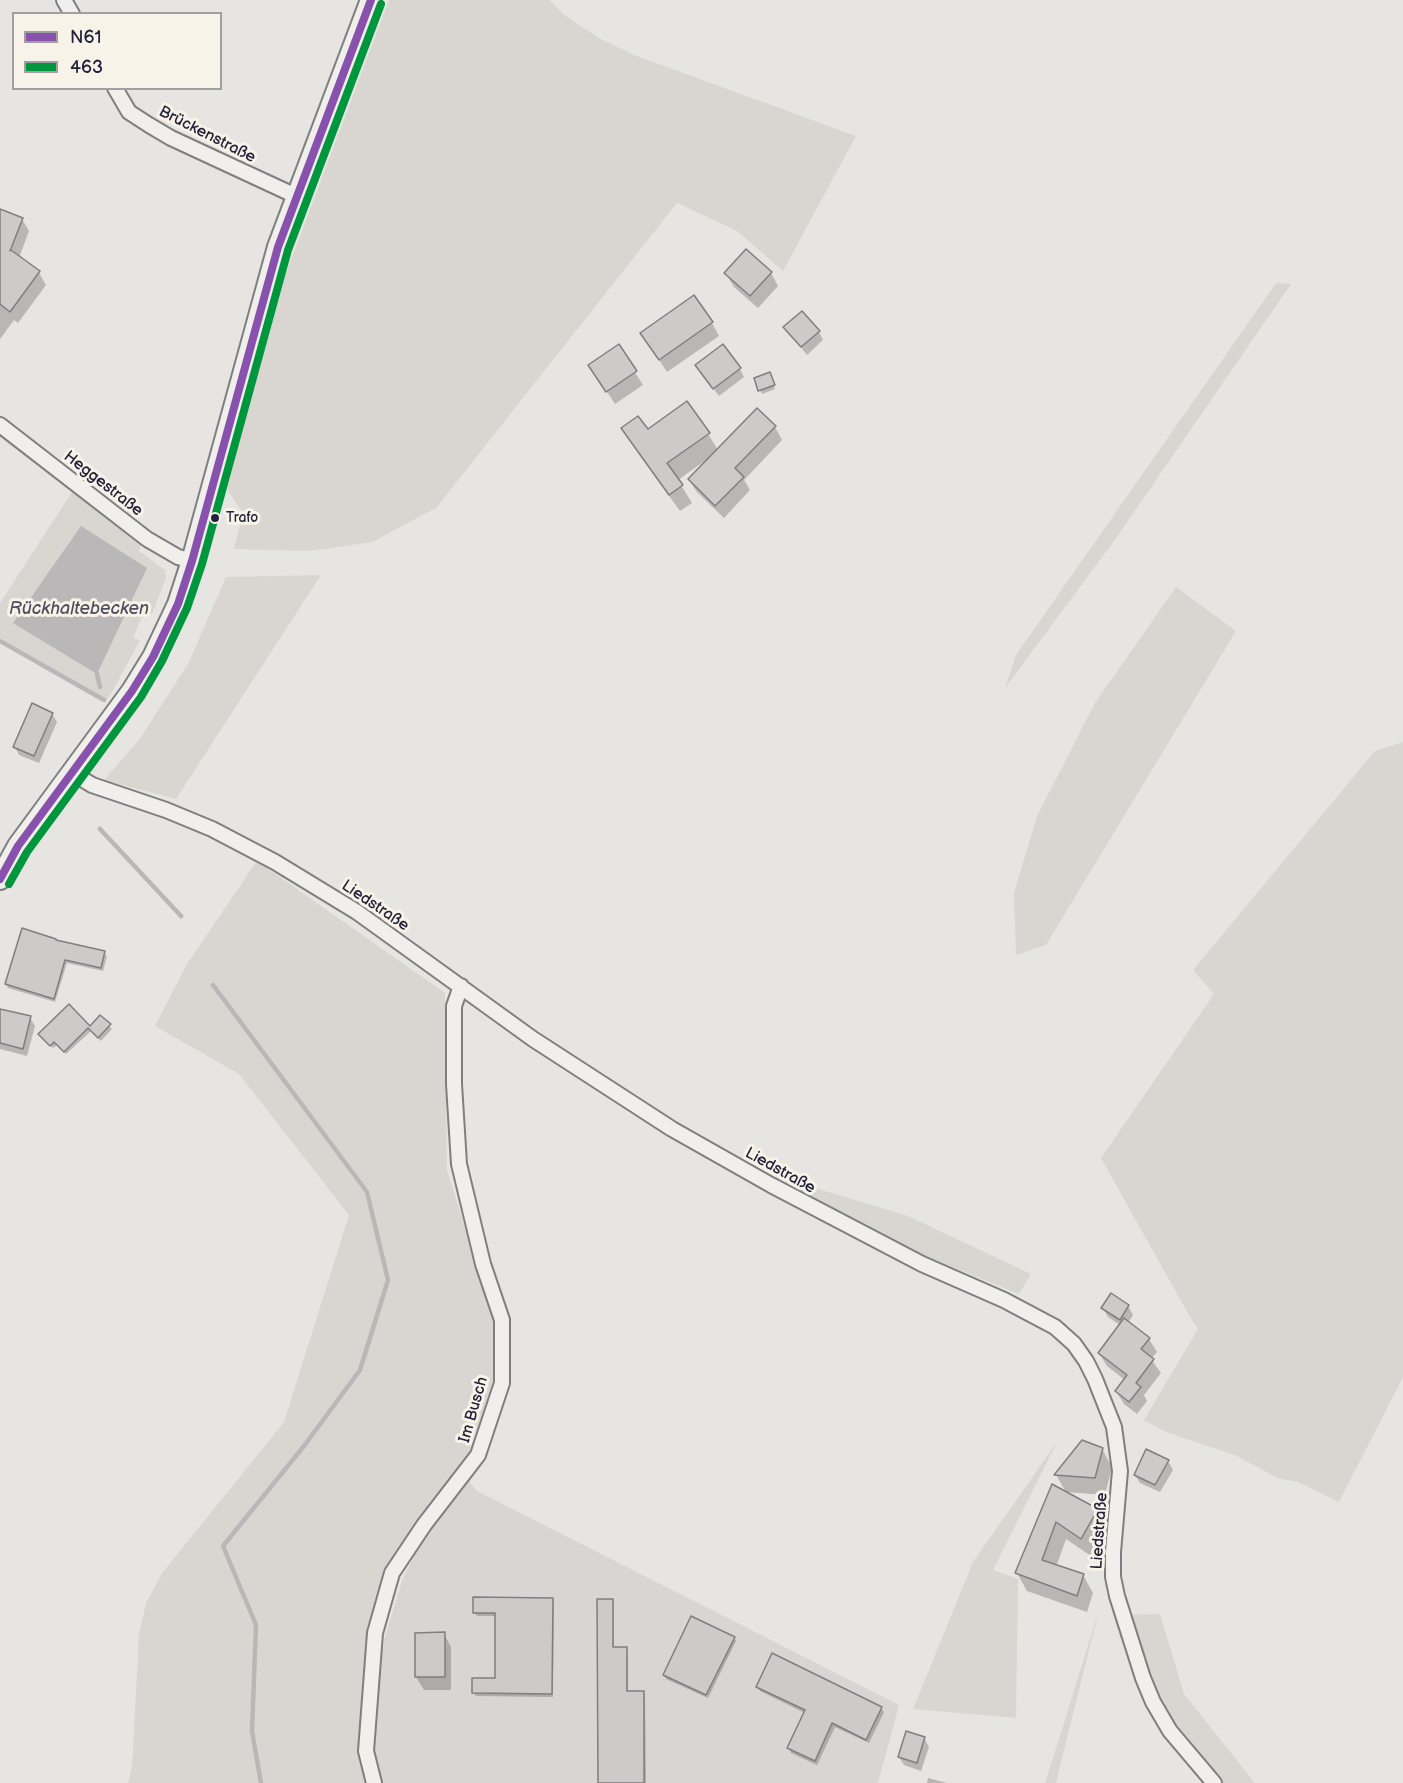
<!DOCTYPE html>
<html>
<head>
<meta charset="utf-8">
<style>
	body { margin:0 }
	#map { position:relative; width:1403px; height:1783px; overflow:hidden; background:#e7e5e1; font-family:"Balsamiq Sans",sans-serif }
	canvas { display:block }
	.legend { position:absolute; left:12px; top:12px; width:210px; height:78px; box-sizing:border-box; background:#f7f3e8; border:2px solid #a29fa3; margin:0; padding:8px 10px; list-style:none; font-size:18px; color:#22223b }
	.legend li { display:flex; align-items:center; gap:12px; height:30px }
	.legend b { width:30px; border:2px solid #a29fa3 }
</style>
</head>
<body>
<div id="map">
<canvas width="1403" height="1783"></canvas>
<ul class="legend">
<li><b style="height:8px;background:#8951ae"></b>N61</li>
<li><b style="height:8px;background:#00963e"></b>463</li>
</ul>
</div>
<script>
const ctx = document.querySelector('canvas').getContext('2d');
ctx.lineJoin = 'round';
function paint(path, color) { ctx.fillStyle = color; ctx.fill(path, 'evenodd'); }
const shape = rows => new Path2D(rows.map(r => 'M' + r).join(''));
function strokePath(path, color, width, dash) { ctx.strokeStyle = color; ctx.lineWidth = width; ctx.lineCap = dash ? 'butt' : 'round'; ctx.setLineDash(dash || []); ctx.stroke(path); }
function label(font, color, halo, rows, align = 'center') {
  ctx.font = font + ' "Balsamiq Sans",sans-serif'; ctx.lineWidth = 6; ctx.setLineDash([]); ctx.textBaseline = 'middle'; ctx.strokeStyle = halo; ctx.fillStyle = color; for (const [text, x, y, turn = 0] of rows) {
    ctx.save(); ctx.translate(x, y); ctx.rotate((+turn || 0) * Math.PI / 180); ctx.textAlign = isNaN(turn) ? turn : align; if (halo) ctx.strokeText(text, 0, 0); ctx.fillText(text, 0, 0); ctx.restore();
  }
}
paint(shape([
	[471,1475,470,1483,477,1491,899,1705,878,1783,380,1783,373,1748,384,1640,403,1578,429,1527]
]), '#d8d6d3');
paint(shape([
	[389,0,549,0,564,15,599,38,634,55,856,136,783,271,737,231,677,203,436,508,372,542,310,551,234,549,243,513,227,489,277,297],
	[1276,283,1291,284,1114,541,1005,688,1016,655],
	[72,492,141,546,139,551,165,570,166,578,152,614,144,612,133,638,140,640,112,692,106,700,0,638,0,603],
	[321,575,176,799,104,780,139,740,188,664,226,577],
	[1176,587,1236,631,1046,945,1016,955,1014,893,1037,816,1095,703],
	[1403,742,1403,1377,1339,1502,1298,1482,1277,1478,1237,1456,1166,1432,1144,1420,1198,1329,1190,1317,1101,1158,1214,994,1193,970,1375,751],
	[257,861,445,993,447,1170,493,1317,494,1380,470,1452,449,1482,416,1521,388,1573,371,1637,369,1783,128,1783,132,1767,139,1635,146,1603,163,1572,284,1422,349,1215,239,1074,155,1026,187,964],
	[775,1176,908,1216,1031,1274,1019,1294,910,1250],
	[1057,1442,993,1570,1018,1579,1016,1718,913,1709,973,1562],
	[1099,1610,1056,1783,1045,1783,1065,1720],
	[1160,1614,1184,1694,1255,1783,1205,1783,1159,1725,1132,1670,1113,1615]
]), '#d9d6d2');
paint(shape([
	[81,526,147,568,97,674,13,623]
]), '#bab7b8');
paint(shape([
	[0,210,22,219,29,231,19,258,39,273,46,285,18,323,14,320,0,339],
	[771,273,778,286,758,308,734,287,726,274],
	[712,323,719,336,667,372,650,346],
	[785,327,819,332,823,340,807,355],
	[618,346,643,385,615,404,598,378],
	[740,369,744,377,719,396,702,373],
	[771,377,775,389,762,394,760,390],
	[775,427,782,440,744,480,750,490,724,518,697,492,689,480,707,462,706,460,678,480,692,503,680,511,633,446,623,429,708,434,718,450],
	[52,714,57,722,39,763,19,755,15,747],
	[55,940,104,953,107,956,103,971,67,963,55,1002,8,988,6,984],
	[69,1006,90,1028,100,1017,112,1029,101,1041,91,1031,66,1054,57,1045,53,1048,42,1037],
	[0,1011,30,1018,35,1026,27,1056,0,1049],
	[1111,1295,1128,1306,1133,1315,1128,1323,1149,1339,1157,1352,1151,1359,1161,1373,1144,1395,1147,1401,1137,1414,1124,1404,1116,1391,1125,1380,1107,1366,1099,1353,1120,1325,1108,1317,1103,1308],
	[1082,1442,1102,1449,1112,1467,1105,1495,1066,1492,1056,1475],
	[1168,1461,1173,1470,1160,1492,1140,1483,1135,1475],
	[1053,1486,1097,1510,1107,1528,1091,1556,1066,1539,1056,1567,1083,1575,1093,1593,1087,1612,1027,1591,1017,1573],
	[552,1599,554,1603,553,1697,476,1696,473,1692,496,1680,497,1616,477,1616,474,1612],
	[612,1600,614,1604,614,1649,626,1649,628,1652,628,1693,643,1693,645,1696,646,1783,599,1783],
	[444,1634,451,1647,451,1690,424,1690,416,1677],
	[734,1638,736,1641,708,1698,666,1679,664,1675],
	[758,1687,881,1708,884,1712,869,1743,835,1727,817,1765,791,1753,789,1748,805,1713,760,1691],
	[924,1738,929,1747,921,1771,904,1765,899,1757],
	[928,1778,947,1783,927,1783]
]), '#0003');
strokePath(shape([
	[0,641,104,700],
	[97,674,100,687],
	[100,829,181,916],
	[213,985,367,1192,388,1280,360,1370,304,1446,223,1546,256,1625,252,1731,261,1783]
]), '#bab7b8', 4.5);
const building = shape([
	[0,209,23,218,10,251,11,250,40,271,10,312,0,304,0,209],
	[746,249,772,272,750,296,724,273,746,249],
	[694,295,713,322,659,360,640,333,694,295],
	[802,311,820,331,801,347,783,327,802,311],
	[619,344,637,371,606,392,588,365,619,344],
	[723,344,741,368,713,389,695,365,723,344],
	[770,372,775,385,758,391,754,378,770,372],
	[687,401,710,433,667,463,683,485,669,495,621,428,638,416,648,429,687,401],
	[757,408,776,426,735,468,744,477,715,506,688,479,757,408],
	[32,703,53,713,34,756,13,747,32,703],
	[22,928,56,939,56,940,105,951,101,968,65,960,54,999,5,984,22,928],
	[69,1004,90,1026,100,1015,111,1024,98,1038,88,1028,64,1052,54,1042,50,1046,38,1034,69,1004],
	[0,1009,31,1016,23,1049,0,1043,0,1009],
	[1111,1293,1129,1305,1120,1320,1101,1308,1111,1293],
	[1124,1318,1150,1338,1141,1349,1154,1359,1136,1383,1141,1387,1129,1402,1115,1391,1127,1375,1098,1353,1124,1318],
	[1082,1440,1103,1448,1095,1478,1054,1475,1082,1440],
	[1146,1449,1169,1460,1155,1485,1134,1475,1146,1449],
	[1052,1484,1098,1509,1081,1539,1056,1522,1042,1560,1084,1574,1077,1596,1015,1573,1052,1484],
	[473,1597,553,1598,552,1694,472,1693,472,1678,495,1678,495,1613,473,1613,473,1597],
	[597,1599,613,1599,613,1647,627,1647,627,1691,644,1691,644,1783,598,1783,597,1599],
	[691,1616,735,1637,706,1695,663,1675,691,1616],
	[445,1632,445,1677,415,1677,415,1633,445,1632],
	[772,1653,882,1707,866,1740,832,1723,815,1761,787,1748,805,1710,756,1687,772,1653],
	[906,1731,925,1737,917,1763,898,1757,906,1731]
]);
paint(building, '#cdcbc9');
strokePath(building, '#7f7e81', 1.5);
const minor = shape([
	[64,0,72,14],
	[115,88,129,112,149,125,171,138,296,196],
	[0,425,147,539,178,557,192,561],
	[71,772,92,785,166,810,212,829,275,862,357,912,533,1039,672,1129,771,1185,922,1264,1004,1300,1055,1327,1074,1344,1086,1361,1095,1379,1114,1427,1120,1471,1113,1552,1113,1577,1117,1596,1143,1678,1153,1702,1170,1731,1214,1783],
	[374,1783,366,1751,375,1633,392,1573,424,1525,478,1455,502,1383,502,1320,483,1264,459,1164,454,1084,454,1006,461,986]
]);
const secondary = shape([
	[0,879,18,846,132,691,153,657,178,604,192,561,278,247,371,0]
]);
strokePath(minor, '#7f7e81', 18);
strokePath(secondary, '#7f7e81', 24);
strokePath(minor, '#f0efeb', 14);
strokePath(secondary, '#f0efeb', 20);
strokePath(shape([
	[0,879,18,846,132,691,153,657,178,604,192,561,278,247,371,0]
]), '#8951ae', 8);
strokePath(shape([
	[9,884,27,852,141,697,162,661,187,608,202,564,288,250,381,4]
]), '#00963e', 8);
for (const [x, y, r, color] of [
	[215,518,5,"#22223b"]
]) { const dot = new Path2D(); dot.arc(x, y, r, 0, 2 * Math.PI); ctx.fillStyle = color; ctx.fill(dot); strokePath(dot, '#f7f3e8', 2); }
label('14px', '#22223b', '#f7f3e8', [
	["Trafo",226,518]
], 'left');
label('16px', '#22223b', '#f7f3e8', [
	["Brückenstraße",207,135,27],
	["Heggestraße",103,484,38],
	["Liedstraße",375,906,34],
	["Liedstraße",780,1171,29],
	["Im Busch",474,1410,-74],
	["Liedstraße",1100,1531,-86]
]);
label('italic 18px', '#504f60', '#f7f3e8', [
	["Rückhaltebecken",79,609]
]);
</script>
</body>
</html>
